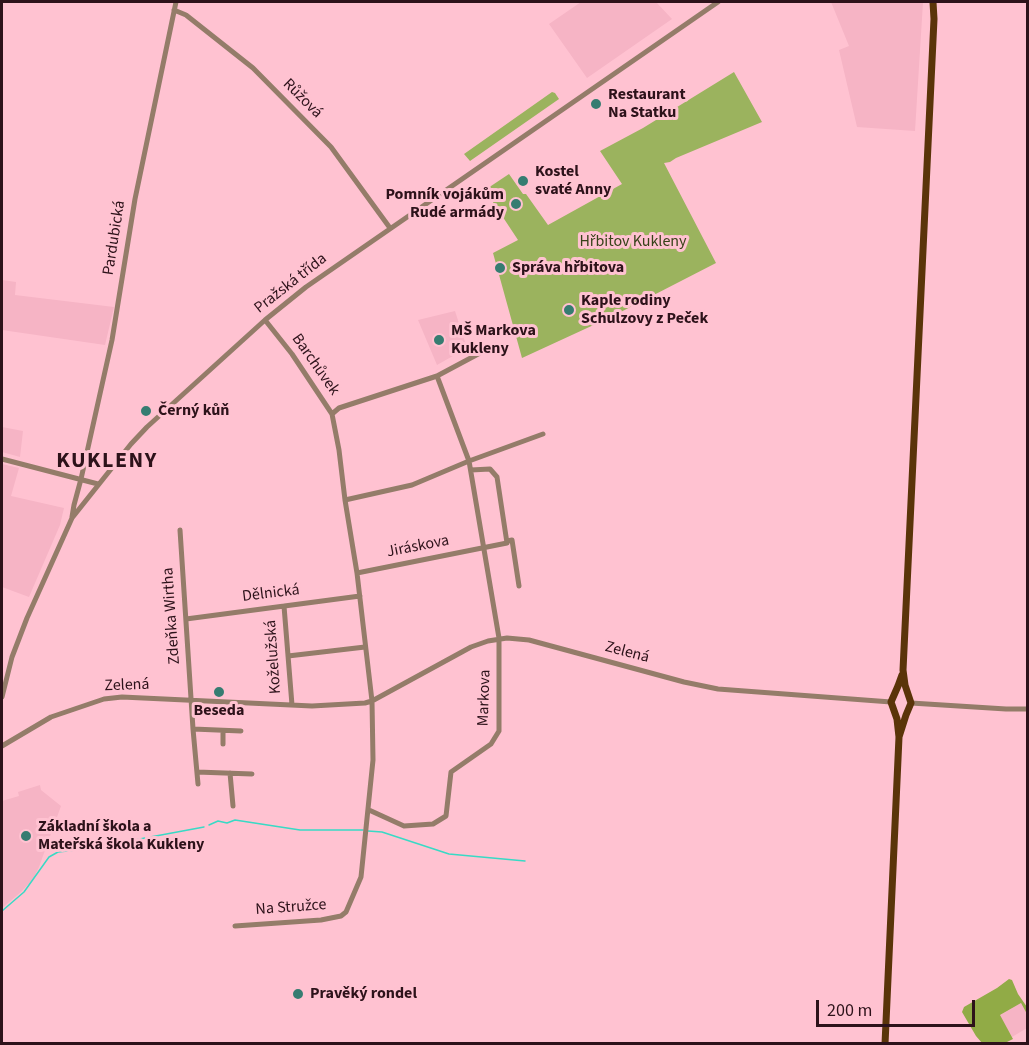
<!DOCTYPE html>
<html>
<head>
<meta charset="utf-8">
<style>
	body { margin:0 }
	#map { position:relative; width:1029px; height:1045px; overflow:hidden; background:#ffc2d1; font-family:"Source Sans 3",sans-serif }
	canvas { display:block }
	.frame { position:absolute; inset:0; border:3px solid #2d121a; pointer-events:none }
	.scale { position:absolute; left:816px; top:1000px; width:159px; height:27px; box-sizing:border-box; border:3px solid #2d121a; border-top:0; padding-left:8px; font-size:18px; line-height:21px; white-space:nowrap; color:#2d121a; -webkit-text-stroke:4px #ffc2d1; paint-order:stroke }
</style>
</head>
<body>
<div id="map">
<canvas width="1029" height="1045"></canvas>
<div class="frame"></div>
<div class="scale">200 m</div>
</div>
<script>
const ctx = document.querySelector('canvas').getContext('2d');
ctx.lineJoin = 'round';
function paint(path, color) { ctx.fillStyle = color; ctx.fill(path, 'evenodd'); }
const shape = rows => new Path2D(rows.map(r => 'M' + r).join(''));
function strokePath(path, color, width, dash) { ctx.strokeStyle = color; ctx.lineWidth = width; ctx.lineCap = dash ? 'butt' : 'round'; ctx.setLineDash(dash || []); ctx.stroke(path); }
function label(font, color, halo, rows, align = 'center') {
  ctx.font = font + ' "Source Sans 3",sans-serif'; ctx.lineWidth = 6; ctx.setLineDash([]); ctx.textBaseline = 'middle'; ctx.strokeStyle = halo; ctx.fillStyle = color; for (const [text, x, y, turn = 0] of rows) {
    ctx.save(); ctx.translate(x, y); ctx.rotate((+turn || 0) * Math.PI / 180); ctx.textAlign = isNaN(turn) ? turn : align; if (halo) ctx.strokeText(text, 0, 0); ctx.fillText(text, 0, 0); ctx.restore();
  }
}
paint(shape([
	[581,2,656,2,672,19,587,78,549,24],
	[831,2,923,2,915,131,857,127,839,50,849,46],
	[2,280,16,282,15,295,114,307,105,345,2,330],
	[455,311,467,348,437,365,418,320],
	[2,427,23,431,20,457,2,452],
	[2,464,19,468,11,496,64,508,60,525,29,597,2,587],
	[40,785,41,790,61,806,39,867,33,879,21,892,2,908,2,801,19,796,18,792],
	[1021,1003,1027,1014,1027,1028,1012,1037,999,1016]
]), '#f6b4c5');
paint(shape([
	[734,72,762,122,676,158,670,162,664,163,716,263,611,317,522,358,493,253,518,240,485,190,509,174,523,194,526,194,548,225,622,184,600,151,643,128],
	[552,92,555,93,559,99,470,161,464,154]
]), '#9bb35e');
paint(shape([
	[1009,979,1012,980,1018,994,1027,1007,1027,1014,1021,1003,1000,1015,1013,1039,1005,1043,982,1043,976,1036,962,1012,964,1007,997,988]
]), '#91ab46');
strokePath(shape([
	[209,825,218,821,227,823,235,820,300,830,363,830],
	[368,831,382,832,449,854,525,861],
	[2,911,24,892,49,857,58,852,86,849,204,827]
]), '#38dac5', 1.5);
strokePath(shape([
	[174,10,186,15,253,68,331,147,390,228],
	[265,320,292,354,332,414,339,450,345,500],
	[437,376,495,345],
	[332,414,339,408,437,376,469,461,499,638,499,731,491,744,451,772,446,816,433,824,404,826,369,810],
	[2,459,98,484],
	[72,517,74,505,81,479,112,340,135,199,176,2],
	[180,530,193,729,198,784],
	[507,541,512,540,519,586],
	[357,573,507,543,497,477,490,469,471,470],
	[284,606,292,705],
	[186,619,360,596],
	[288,656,365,647],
	[2,697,12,657,27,618,72,518,131,444,147,427,265,320,306,287,718,2],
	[911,703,1006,709,1028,709],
	[193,729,241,731],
	[223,731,223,744],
	[2,746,51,717,104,699,122,697,312,706,365,703,372,701,471,647,488,641,507,638,529,640,684,682,718,689,891,702],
	[197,772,252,774],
	[230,773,233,806],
	[235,926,321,920,341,916,346,912,361,877,373,760,372,701,357,573,345,500,412,485,469,461,543,434]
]), '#947c69', 5);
strokePath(shape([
	[899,737,906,715,911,703,905,685,903,670,934,19,933,2],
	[885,1044,899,737,897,719,891,702,898,686,902,675]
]), '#5a3409', 7);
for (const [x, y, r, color] of [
	[596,104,6,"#367c71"],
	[523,181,6,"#367c71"],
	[516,204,6,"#367c71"],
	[500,268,6,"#367c71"],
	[569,310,6,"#367c71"],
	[439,340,6,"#367c71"],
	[146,411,6,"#367c71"],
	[219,692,6,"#367c71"],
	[26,836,6,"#367c71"],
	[298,994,6,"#367c71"]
]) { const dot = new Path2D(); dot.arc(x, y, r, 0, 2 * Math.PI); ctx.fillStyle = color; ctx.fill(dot); strokePath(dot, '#ffc2d1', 2); }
label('bold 16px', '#2d121a', '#ffc2d1', [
	["Restaurant",608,95],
	["Na Statku",608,113],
	["Kostel",535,172],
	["svaté Anny",535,190],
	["Pomník vojákům",504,195,"right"],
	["Rudé armády",504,213,"right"],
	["Správa hřbitova",512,268],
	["Kaple rodiny",581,301],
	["Schulzovy z Peček",581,319],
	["MŠ Markova",451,331],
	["Kukleny",451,349],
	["Černý kůň",158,411],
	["Beseda",219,711,"center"],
	["Základní škola a",38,827],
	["Mateřská škola Kukleny",38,845],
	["Pravěký rondel",310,994]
], 'left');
label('16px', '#2d121a', '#ffc2d1', [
	["Růžová",302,99,45],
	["Pardubická",115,238,-81],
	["Pražská třída",291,284,-38],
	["Barchůvek",315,365,55],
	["Jiráskova",418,547,-11],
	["Dělnická",271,594,-7],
	["Zdeňka Wirtha",172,616,-94],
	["Zelená",627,653,15],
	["Koželužská",274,657,-94],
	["Zelená",127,686,-2],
	["Markova",485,698,-88],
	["Na Stružce",291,908,-4]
]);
label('16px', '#374219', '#ffc2d1', [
	["Hřbitov Kukleny",633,242]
]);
ctx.letterSpacing = '1.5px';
label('bold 22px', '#2d121a', '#ffc2d1', [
	["KUKLENY",107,462]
]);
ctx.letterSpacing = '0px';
</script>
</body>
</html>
